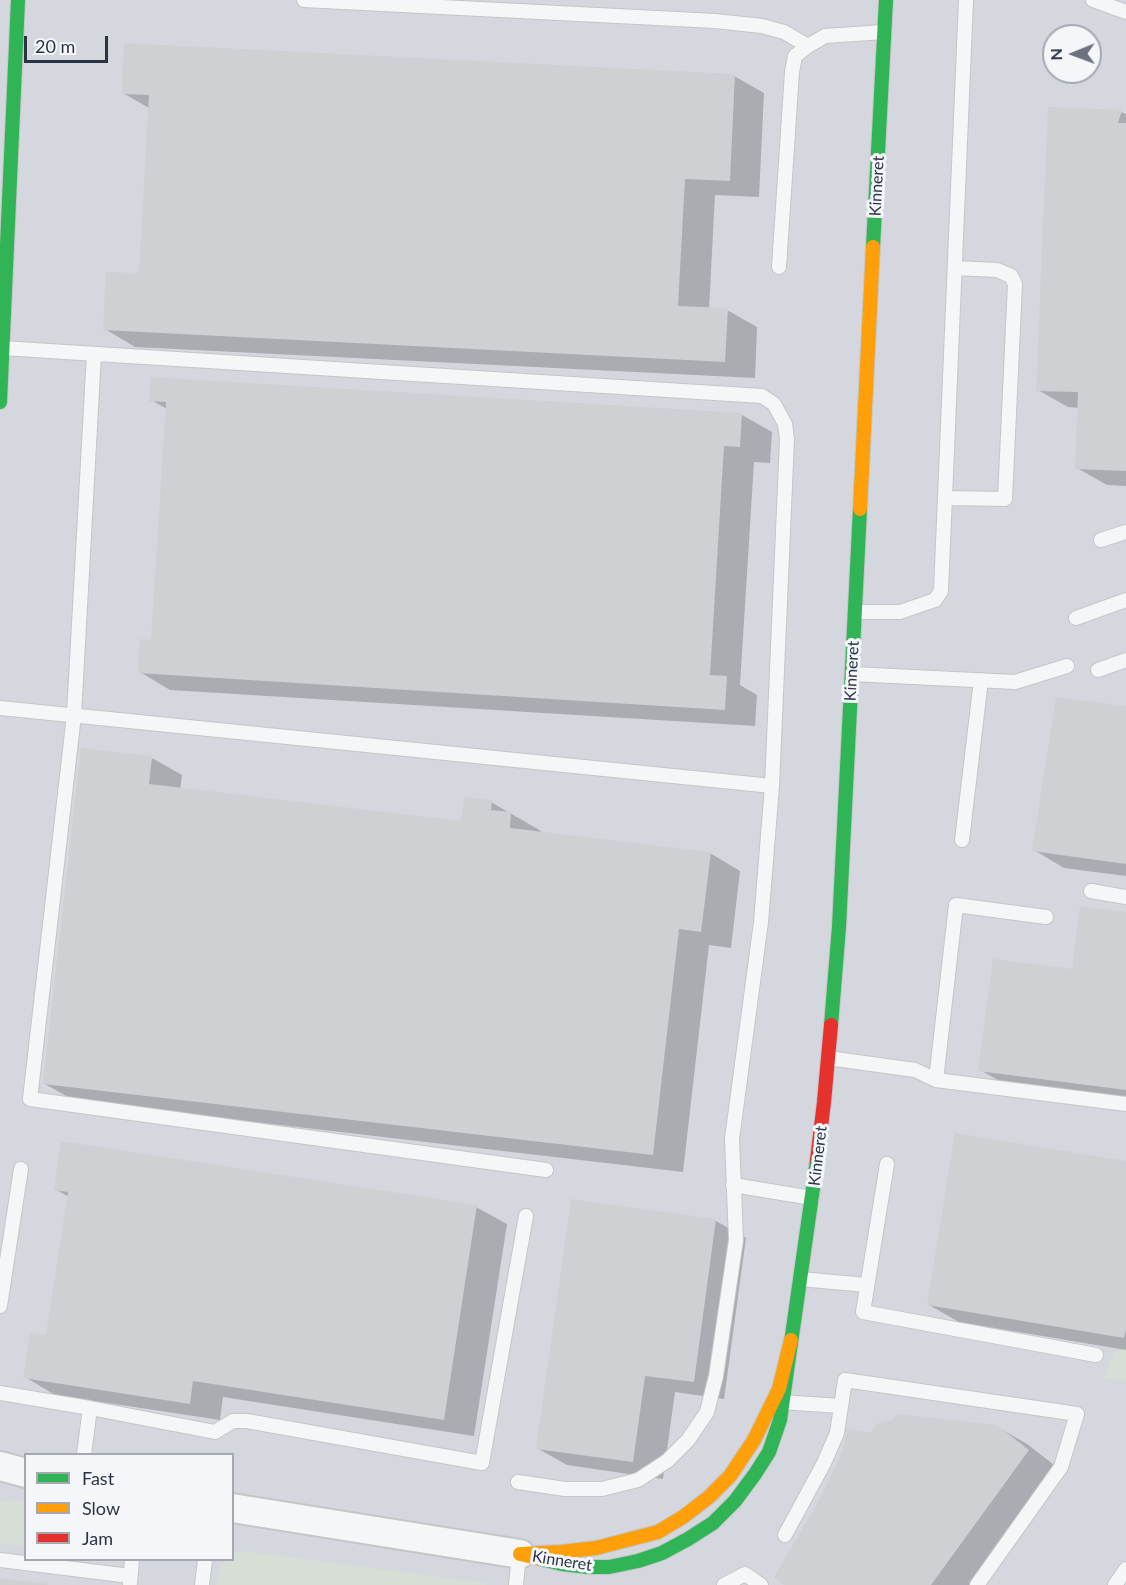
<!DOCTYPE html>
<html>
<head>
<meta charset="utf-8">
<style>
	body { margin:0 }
	#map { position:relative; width:1126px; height:1585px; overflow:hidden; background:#e6e8ea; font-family:Lato,sans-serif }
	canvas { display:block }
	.legend { position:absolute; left:24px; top:1453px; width:210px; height:108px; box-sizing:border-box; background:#f4f6f9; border:2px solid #a4a8b1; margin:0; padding:8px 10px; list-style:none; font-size:18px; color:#2b3445 }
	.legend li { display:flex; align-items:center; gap:12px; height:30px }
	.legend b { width:30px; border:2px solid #a4a8b1 }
	.north { position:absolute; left:1042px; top:24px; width:60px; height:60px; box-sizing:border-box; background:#f4f6f9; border:2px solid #a4a8b1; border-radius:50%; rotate:269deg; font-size:16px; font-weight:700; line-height:24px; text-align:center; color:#2b3445 }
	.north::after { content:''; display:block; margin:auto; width:21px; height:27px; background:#6c737f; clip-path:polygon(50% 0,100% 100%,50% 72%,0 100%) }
	.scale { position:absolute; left:24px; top:36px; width:84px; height:27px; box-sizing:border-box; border:3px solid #2b3445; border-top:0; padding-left:8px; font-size:18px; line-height:21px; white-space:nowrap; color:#2b3445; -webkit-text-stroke:4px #f4f6f9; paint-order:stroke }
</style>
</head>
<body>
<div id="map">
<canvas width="1126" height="1585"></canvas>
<ul class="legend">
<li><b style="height:8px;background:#30b455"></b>Fast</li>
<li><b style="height:8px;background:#ff9f0a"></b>Slow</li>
<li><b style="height:8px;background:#e5322d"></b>Jam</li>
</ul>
<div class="north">N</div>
<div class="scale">20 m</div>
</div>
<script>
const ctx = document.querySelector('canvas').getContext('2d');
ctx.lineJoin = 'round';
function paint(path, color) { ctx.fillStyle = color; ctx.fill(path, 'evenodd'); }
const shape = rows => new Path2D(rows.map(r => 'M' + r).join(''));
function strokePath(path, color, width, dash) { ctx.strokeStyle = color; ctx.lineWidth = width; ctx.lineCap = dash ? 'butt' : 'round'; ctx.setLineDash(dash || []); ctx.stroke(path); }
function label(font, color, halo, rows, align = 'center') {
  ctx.font = font + ' Lato,sans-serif'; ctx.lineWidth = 6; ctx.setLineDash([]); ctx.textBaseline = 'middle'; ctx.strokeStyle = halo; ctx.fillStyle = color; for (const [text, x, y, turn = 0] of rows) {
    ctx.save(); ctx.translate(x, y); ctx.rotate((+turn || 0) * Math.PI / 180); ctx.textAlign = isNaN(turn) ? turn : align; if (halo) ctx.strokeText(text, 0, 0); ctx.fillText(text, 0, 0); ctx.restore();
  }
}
paint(shape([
	[0,0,1126,0,1126,1585,0,1585],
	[1054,36,1090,36,1090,72,1054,72],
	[26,1454,232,1454,232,1560,26,1560]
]), '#d4d7dd');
paint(shape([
	[1126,1348,1126,1381,1104,1378,1114,1352],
	[14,1500,25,1502,25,1546,0,1544,0,1502],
	[244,1551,486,1583,487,1585,216,1585,220,1565,225,1560,232,1560,233,1553]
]), '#d6ded6');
paint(shape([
	[734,76,764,93,759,197,715,195,709,309,727,310,757,327,755,378,135,347,105,329,141,275,149,108,123,93],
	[1121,112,1126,114,1126,486,1107,485,1077,468,1079,408,1068,407,1038,390],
	[151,400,742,415,772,432,770,463,754,462,740,685,757,695,755,726,170,690,140,672,152,641,167,409],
	[1126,708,1126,876,1064,868,1034,850],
	[152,758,182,775,180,790,462,822,491,802,541,831,541,834,710,853,740,871,731,948,709,945,683,1172,75,1101,45,1084],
	[1126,914,1126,1103,1010,1087,980,1070],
	[1126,1163,1126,1350,959,1322,929,1305],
	[55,1189,476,1207,507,1224,474,1436,223,1397,220,1420,55,1395,25,1377,47,1337,69,1197],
	[716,1221,746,1238,724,1399,675,1392,663,1479,567,1465,537,1448],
	[996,1426,1027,1444,1058,1468,973,1585,786,1585,872,1434]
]), '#0003');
paint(shape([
	[124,43,735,74,730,181,685,179,678,306,728,308,725,362,103,330,106,272,139,273,149,95,122,94],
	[1048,107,1122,110,1118,123,1126,123,1126,471,1075,469,1078,392,1036,391],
	[151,377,742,413,740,447,724,446,710,675,727,676,725,710,138,673,140,639,151,640,166,402,149,401],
	[1056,697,1126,706,1126,864,1032,851],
	[81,748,152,756,149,784,461,821,464,797,492,800,491,810,511,812,510,828,711,852,701,932,679,929,653,1155,43,1084],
	[1080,906,1126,912,1126,1090,978,1071,993,959,1072,969],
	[955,1133,1126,1161,1126,1329,1124,1338,927,1305],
	[61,1141,477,1205,444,1420,193,1381,190,1404,23,1378,30,1333,46,1335,68,1192,54,1190],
	[571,1199,716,1219,694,1382,645,1376,633,1462,536,1449],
	[897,1414,997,1425,1029,1450,931,1585,784,1585,774,1577,821,1497,842,1453,847,1429,871,1433,875,1424,893,1420],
	[0,1578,48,1584,47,1585,0,1585]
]), '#ced0d3');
const lane = shape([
	[304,0,715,21,762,26,784,32,808,46],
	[1093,0,1126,12],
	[779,267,792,72,795,56,808,46,825,36,884,32],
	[2,348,762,396,774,404,785,424,787,439,772,786,761,922,732,1139,736,1240,716,1376,707,1412,688,1440,667,1461,638,1480,602,1489,565,1489,518,1482],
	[94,354,74,715,30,1099,546,1170],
	[945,498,1005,499,1015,284,1011,276,997,270,955,268],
	[1101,540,1126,532],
	[855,612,900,612,935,600,941,591,966,0],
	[1076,618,1126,600],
	[1098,670,1126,660],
	[852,674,1015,682,1067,666],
	[0,708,772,786],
	[962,840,981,680],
	[1091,891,1126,897],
	[828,1058,915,1070,936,1080,1126,1104],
	[936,1080,956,905,1046,917],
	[887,1164,863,1312,1096,1355],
	[733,1185,812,1198],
	[800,1279,867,1285],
	[0,1306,21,1169],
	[0,1393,90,1408,215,1432,233,1421,247,1421,482,1463,526,1216],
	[780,1402,841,1406],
	[84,1454,90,1408],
	[785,1535,824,1463,837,1433,845,1380,1077,1414,1061,1467,977,1585],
	[0,1560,130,1576],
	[130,1583,132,1560],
	[202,1585,205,1560],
	[516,1585,519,1554],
	[724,1585,745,1574,761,1585],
	[1115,1585,1126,1569]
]);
const street = shape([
	[0,1466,26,1473],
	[232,1508,520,1554]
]);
const fast = shape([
	[873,247,886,0],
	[0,402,18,0],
	[831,1025,839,927,860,509],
	[537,1558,562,1564,589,1567,609,1567,638,1561,662,1553,688,1539,713,1523,735,1501,755,1474,769,1452,780,1420,817,1160]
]);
const slow = shape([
	[860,509,873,247],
	[537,1558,520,1554,561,1552,596,1548,658,1532,683,1517,709,1497,730,1476,754,1440,779,1389,791,1340]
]);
const jam = shape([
	[817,1160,824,1102,831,1025]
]);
strokePath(lane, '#c4c6c8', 16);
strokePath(street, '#c4c6c8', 32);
strokePath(fast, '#c4c6c8', 16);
strokePath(slow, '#c4c6c8', 16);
strokePath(jam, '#c4c6c8', 16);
strokePath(lane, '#f5f6f7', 14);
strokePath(street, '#f5f6f7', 28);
strokePath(fast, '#30b455', 14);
strokePath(slow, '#ff9f0a', 14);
strokePath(jam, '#e5322d', 14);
label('16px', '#2b3445', '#f4f6f9', [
	["Kinneret",877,186,-87],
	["Kinneret",852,671,-87],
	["Kinneret",818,1156,-83],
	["Kinneret",562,1561,9]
]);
</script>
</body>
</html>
